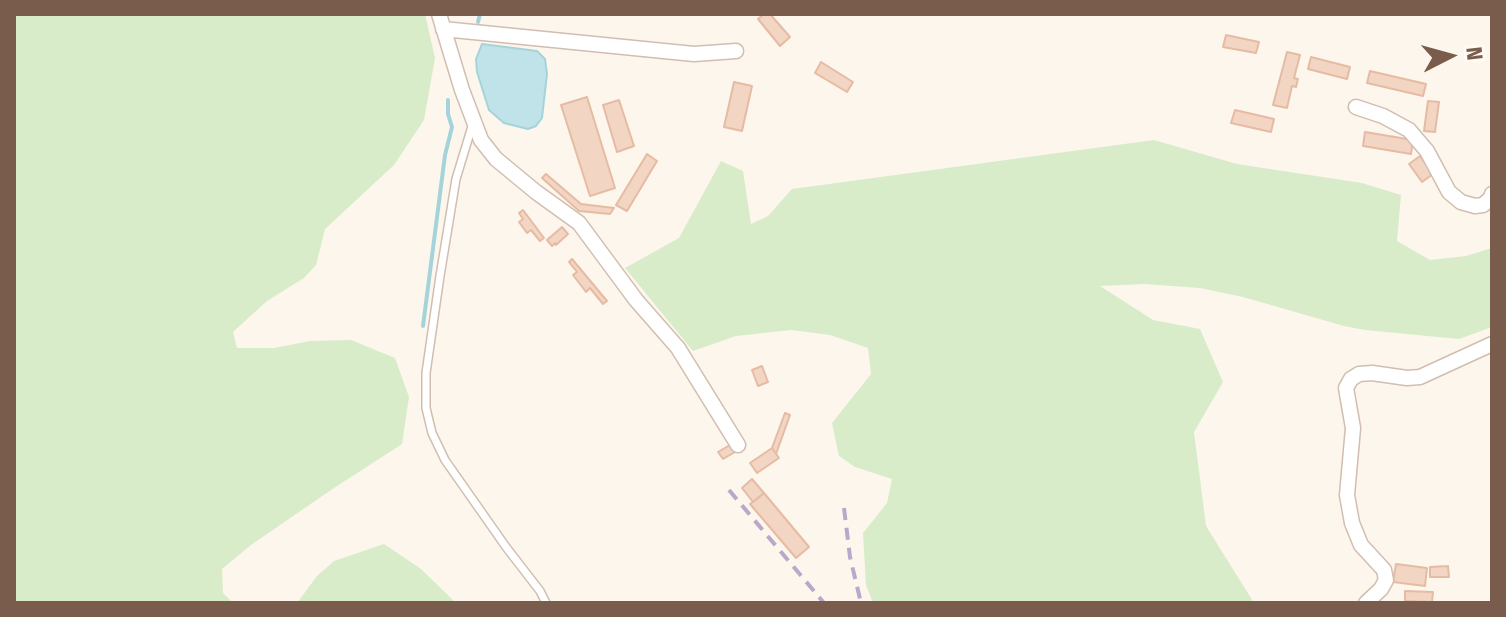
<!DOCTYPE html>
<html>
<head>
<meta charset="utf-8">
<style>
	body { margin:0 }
	#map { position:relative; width:1506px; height:617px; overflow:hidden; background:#fdf6ec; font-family:"Fira Sans Condensed",sans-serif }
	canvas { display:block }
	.frame { position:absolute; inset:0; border:16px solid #7a5c4d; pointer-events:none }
	.north { position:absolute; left:1410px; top:16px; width:80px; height:80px; -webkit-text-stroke:6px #fffaf3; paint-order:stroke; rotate:84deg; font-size:22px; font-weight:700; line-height:32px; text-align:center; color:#7a5c4d }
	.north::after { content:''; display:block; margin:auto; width:28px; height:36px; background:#7a5c4d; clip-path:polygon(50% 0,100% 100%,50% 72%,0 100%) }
</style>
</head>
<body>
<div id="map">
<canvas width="1506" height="617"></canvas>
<div class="frame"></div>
<div class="north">N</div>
</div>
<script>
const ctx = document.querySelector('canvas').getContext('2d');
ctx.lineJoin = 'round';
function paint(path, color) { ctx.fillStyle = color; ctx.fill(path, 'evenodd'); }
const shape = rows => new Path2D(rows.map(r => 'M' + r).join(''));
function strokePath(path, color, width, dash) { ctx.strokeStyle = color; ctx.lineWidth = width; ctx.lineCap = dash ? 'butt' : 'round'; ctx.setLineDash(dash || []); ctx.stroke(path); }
paint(shape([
	[14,14,425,14,435,58,424,120,394,165,325,229,316,265,304,278,267,301,233,332,237,348,274,348,310,341,351,340,395,358,409,397,402,444,331,490,251,545,222,569,223,593,233,603,14,603],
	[1154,140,1237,164,1362,183,1401,195,1397,241,1430,260,1466,256,1492,248,1492,327,1459,339,1365,330,1344,326,1243,297,1200,288,1144,284,1100,286,1153,320,1200,329,1223,382,1194,432,1206,526,1254,603,873,603,866,585,863,533,887,503,892,479,855,467,839,456,832,423,871,374,868,348,830,335,791,330,736,336,693,351,625,268,679,238,721,161,743,171,751,224,768,216,792,189],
	[384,544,421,569,456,603,297,603,317,576,334,561]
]), '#d8ecc9');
const water = shape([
	[482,44,537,51,545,59,547,74,542,118,536,126,528,129,504,123,489,110,477,72,476,59,482,44]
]);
paint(water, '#bfe3e8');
strokePath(water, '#a5d3da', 2);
strokePath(shape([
	[478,22,480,14],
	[423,326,445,155,452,127,448,114,448,100]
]), '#a5d3da', 4);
const building = shape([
	[764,14,770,14,790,37,780,46,758,19,764,14],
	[1226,35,1259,42,1256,53,1223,47,1226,35],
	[1287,52,1300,55,1294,78,1298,79,1296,87,1292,86,1287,108,1273,105,1287,52],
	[1311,57,1350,67,1347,79,1308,69,1311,57],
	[821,62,853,82,847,92,815,73,821,62],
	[1370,71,1426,84,1423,96,1367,83,1370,71],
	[734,82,752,86,742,131,724,127,734,82],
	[587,97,615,188,590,196,561,105,587,97],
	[619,100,634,146,617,152,603,105,619,100],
	[1428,101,1439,102,1435,132,1424,131,1428,101],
	[1235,110,1274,119,1271,132,1231,123,1235,110],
	[1365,132,1413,140,1411,154,1363,146,1365,132],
	[647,154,657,161,627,211,616,205,647,154],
	[1420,156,1433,174,1422,182,1409,164,1420,156],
	[546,174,581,204,614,208,610,214,579,211,542,178,546,174],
	[523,210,544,238,540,241,531,230,527,233,519,222,523,219,519,213,523,210],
	[562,227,568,234,556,245,555,243,552,246,547,240,562,227],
	[572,259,607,301,603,304,590,288,586,292,573,275,577,272,569,262,572,259],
	[762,366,768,382,758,386,752,370,762,366],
	[785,413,790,415,776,454,772,448,785,413],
	[730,445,735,452,723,459,718,452,730,445],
	[772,448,779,458,757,473,750,463,772,448],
	[752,479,764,493,753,502,742,488,752,479],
	[764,493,809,547,796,558,750,504,764,493],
	[1396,564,1427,568,1425,586,1393,582,1396,564],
	[1448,566,1449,577,1430,577,1430,567,1448,566],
	[1405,591,1433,592,1432,602,1405,601,1405,591]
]);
paint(building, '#f3d5c3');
strokePath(building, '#e6bba3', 2);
const lane = shape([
	[473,123,456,179,440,276,426,373,426,408,432,433,445,460,506,547,540,591,546,603]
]);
const street = shape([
	[439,14,462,90,481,140,496,159,536,192,579,223,636,300,678,348,738,445],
	[443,29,694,54,736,51],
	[1356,107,1383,116,1409,130,1427,151,1449,192,1461,202,1475,206,1483,205,1491,198,1492,194],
	[1366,603,1381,589,1386,580,1384,570,1361,545,1352,523,1347,495,1353,428,1346,388,1351,379,1359,374,1372,373,1407,378,1420,377,1492,344]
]);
strokePath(lane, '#d1beb0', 10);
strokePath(street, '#d1beb0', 17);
strokePath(lane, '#fff', 7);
strokePath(street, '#fff', 14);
strokePath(shape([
	[729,490,824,603],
	[844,508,850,557,861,603]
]), '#b9a8c9', 4, [12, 8]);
</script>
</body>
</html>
